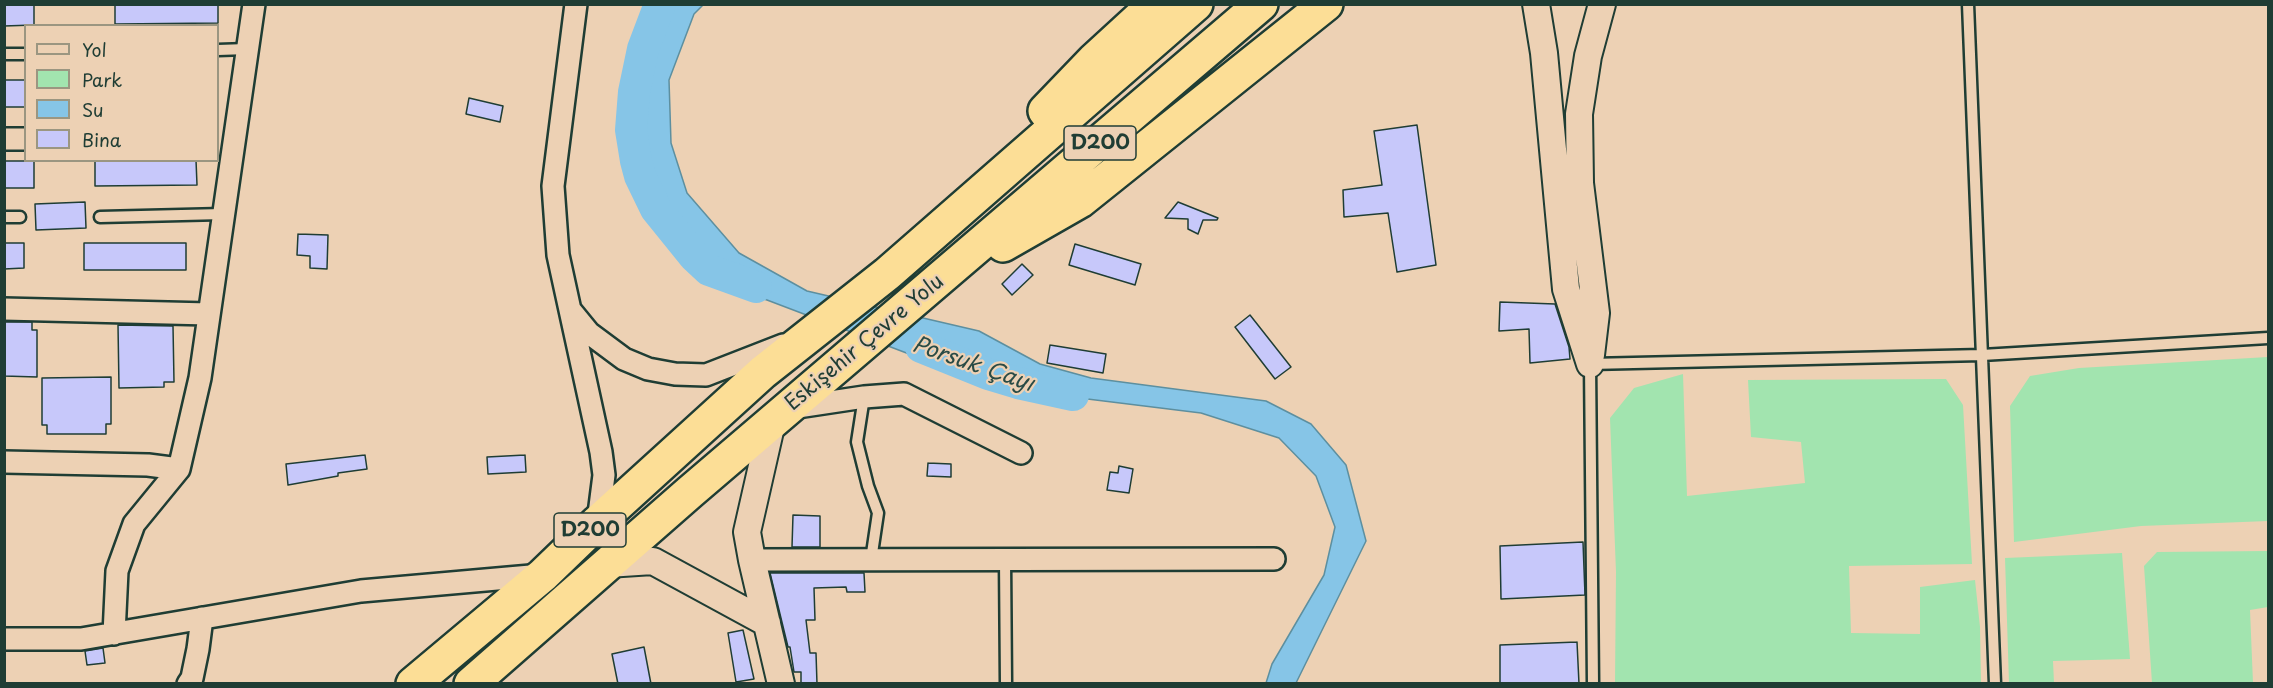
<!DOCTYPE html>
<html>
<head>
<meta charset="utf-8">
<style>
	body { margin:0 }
	#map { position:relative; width:2273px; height:688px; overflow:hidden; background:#edd1b4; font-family:"Playpen Sans",sans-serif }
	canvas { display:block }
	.frame { position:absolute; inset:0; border:6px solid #1f3d34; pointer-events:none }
	.legend { position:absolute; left:24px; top:24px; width:195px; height:138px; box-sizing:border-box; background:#edd1b4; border:2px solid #9b9681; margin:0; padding:8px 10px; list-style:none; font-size:18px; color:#1f3d34 }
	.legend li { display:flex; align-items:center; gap:12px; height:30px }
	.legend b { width:30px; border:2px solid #9b9681 }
</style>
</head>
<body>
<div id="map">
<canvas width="2273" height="688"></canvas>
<div class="frame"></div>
<ul class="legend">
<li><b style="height:8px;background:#edd1b4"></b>Yol</li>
<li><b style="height:16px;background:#a2e4af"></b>Park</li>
<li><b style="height:16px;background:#86c5e7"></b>Su</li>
<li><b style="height:16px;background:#c7c8fa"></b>Bina</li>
</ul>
</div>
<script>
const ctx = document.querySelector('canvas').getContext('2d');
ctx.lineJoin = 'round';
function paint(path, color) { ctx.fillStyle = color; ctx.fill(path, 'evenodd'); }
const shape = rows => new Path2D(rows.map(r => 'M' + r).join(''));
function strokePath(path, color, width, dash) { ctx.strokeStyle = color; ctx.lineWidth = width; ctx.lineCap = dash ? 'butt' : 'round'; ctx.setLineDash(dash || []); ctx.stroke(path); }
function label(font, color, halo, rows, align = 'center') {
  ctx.font = font + ' "Playpen Sans",sans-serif'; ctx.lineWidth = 4.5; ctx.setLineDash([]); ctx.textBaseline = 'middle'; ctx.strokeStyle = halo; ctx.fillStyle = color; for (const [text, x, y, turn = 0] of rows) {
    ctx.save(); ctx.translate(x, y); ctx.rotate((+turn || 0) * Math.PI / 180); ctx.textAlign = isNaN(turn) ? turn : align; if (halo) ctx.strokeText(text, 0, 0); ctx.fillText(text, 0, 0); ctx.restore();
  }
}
paint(shape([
	[2268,357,2268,521,2141,526,2014,542,2010,406,2030,376,2079,368],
	[1683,374,1687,496,1805,483,1801,442,1751,437,1748,380,1946,379,1963,405,1972,564,1849,566,1851,633,1920,634,1920,587,1975,580,1980,627,1981,683,1615,683,1616,572,1610,418,1634,388],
	[2268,551,2268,607,2250,610,2253,683,2152,683,2144,566,2157,552],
	[2122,553,2130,659,2053,661,2054,683,2009,683,2005,558]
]), '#a2e4af');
const water = shape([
	[657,5,703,5,694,14,669,80,671,143,687,193,739,253,807,291,979,331,1040,364,1091,378,1266,401,1311,424,1346,465,1366,541,1296,683,1266,683,1272,664,1324,575,1335,527,1316,476,1279,438,1201,413,1047,394,995,368,917,357,767,300,736,290,690,249,650,180,634,137,657,5]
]);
paint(water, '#86c5e7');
strokePath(water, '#5d8f9f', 1.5);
strokePath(shape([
	[660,4,643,49,634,92,631,130,636,161,640,176,656,209,694,256,709,270,756,287],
	[921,347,988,374,1018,383,1073,395]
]), '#86c5e7', 32);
const building = shape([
	[4,4,34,4,34,25,4,26,4,4],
	[115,4,218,4,218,23,115,24,115,4],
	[4,80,26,80,26,107,4,107,4,80],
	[469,98,503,106,500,122,466,114,469,98],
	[1417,125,1436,265,1397,272,1388,213,1344,217,1343,190,1382,185,1374,131,1417,125],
	[95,160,196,160,197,185,95,186,95,160],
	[4,161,34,161,34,188,4,188,4,161],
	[85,202,86,228,36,230,35,204,85,202],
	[1178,202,1218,218,1217,220,1203,220,1198,234,1188,229,1188,219,1165,218,1178,202],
	[298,234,328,235,327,269,310,268,310,256,297,255,298,234],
	[4,243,24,243,24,268,4,269,4,243],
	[84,243,186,243,186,270,84,270,84,243],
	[1075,244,1141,264,1135,285,1069,265,1075,244],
	[1022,264,1033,275,1012,295,1002,284,1022,264],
	[1500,302,1555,304,1569,347,1570,359,1530,363,1529,329,1499,331,1500,302],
	[1250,315,1291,367,1275,379,1235,327,1250,315],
	[4,322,32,322,32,330,37,330,37,377,4,376,4,322],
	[118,325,173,326,174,382,164,382,164,387,119,388,118,325],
	[1050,345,1106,354,1103,373,1047,363,1050,345],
	[111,377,111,424,106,424,106,434,47,434,47,425,42,425,42,378,111,377],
	[365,455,367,469,338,473,338,476,288,485,286,464,365,455],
	[525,455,526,472,488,474,487,457,525,455],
	[928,463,951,464,951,477,927,476,928,463],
	[1119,466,1133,469,1129,493,1107,490,1110,472,1118,473,1119,466],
	[793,515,820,516,820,547,792,547,793,515],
	[1583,542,1585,595,1501,599,1500,546,1583,542],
	[770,573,864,573,865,592,847,592,846,587,814,588,815,620,806,620,810,653,816,653,817,684,801,684,801,672,794,672,790,647,788,647,770,573],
	[743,630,754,679,736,682,728,633,743,630],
	[1577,642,1579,684,1500,684,1500,645,1577,642],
	[644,647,651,684,618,684,612,654,644,647],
	[103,648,105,663,87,665,85,651,103,648]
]);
paint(building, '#c7c8fa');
strokePath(building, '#1f3d34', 1.5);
const service = shape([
	[1968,4,1995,684],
	[218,50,247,49],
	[4,54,26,54],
	[4,217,20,217],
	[100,217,223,214],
	[864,397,857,442,868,486,878,513,871,560],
	[1005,560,1006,684],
	[1593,684,1590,364,1982,355,2268,338]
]);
const minor = shape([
	[576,4,553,186,558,255,601,452,604,475,598,522],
	[4,139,26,139],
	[4,309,209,314],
	[571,311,589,333,624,359,648,369,675,374,706,375,783,345],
	[791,408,864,397,904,394,1021,453],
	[4,462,148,465,179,469],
	[752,560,1274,559],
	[114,634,117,571,134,524,179,469,200,378,254,4],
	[4,639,81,639,361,591,542,575],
	[188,684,192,678,198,649,202,618]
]);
const tertiary = shape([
	[1536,4,1544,53,1566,289,1590,364],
	[1591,355,1596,313,1580,183,1579,114,1588,56,1602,4],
	[772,422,747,532,752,560,781,684],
	[607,564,653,561,767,623]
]);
const trunk = shape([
	[1045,111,1094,60,1155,4],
	[1003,245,1080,201,1326,4],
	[413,684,543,575,598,522,763,372,887,274,1196,4],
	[471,684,690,492,1261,4]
]);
strokePath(service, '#1f3d34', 15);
strokePath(minor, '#1f3d34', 26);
strokePath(tertiary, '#1f3d34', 30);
strokePath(trunk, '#1f3d34', 38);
strokePath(service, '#edd1b4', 10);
strokePath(minor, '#edd1b4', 21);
strokePath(tertiary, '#edd1b4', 26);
strokePath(trunk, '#fcde96', 33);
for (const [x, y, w] of [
	[1100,143,72],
	[590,530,72]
]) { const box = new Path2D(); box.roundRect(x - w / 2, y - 17, w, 34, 4.5); ctx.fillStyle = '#edd1b4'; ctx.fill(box); strokePath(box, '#1f3d34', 1.5); }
label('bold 20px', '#1f3d34', null, [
	["D200",1100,143],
	["D200",590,530]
]);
label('21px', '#1f3d34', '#edd1b4', [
	["Eskişehir Çevre Yolu",865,343,-40]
]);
label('italic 22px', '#294b46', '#edd1b4', [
	["Porsuk Çayı",973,365,19]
]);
</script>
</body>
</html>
